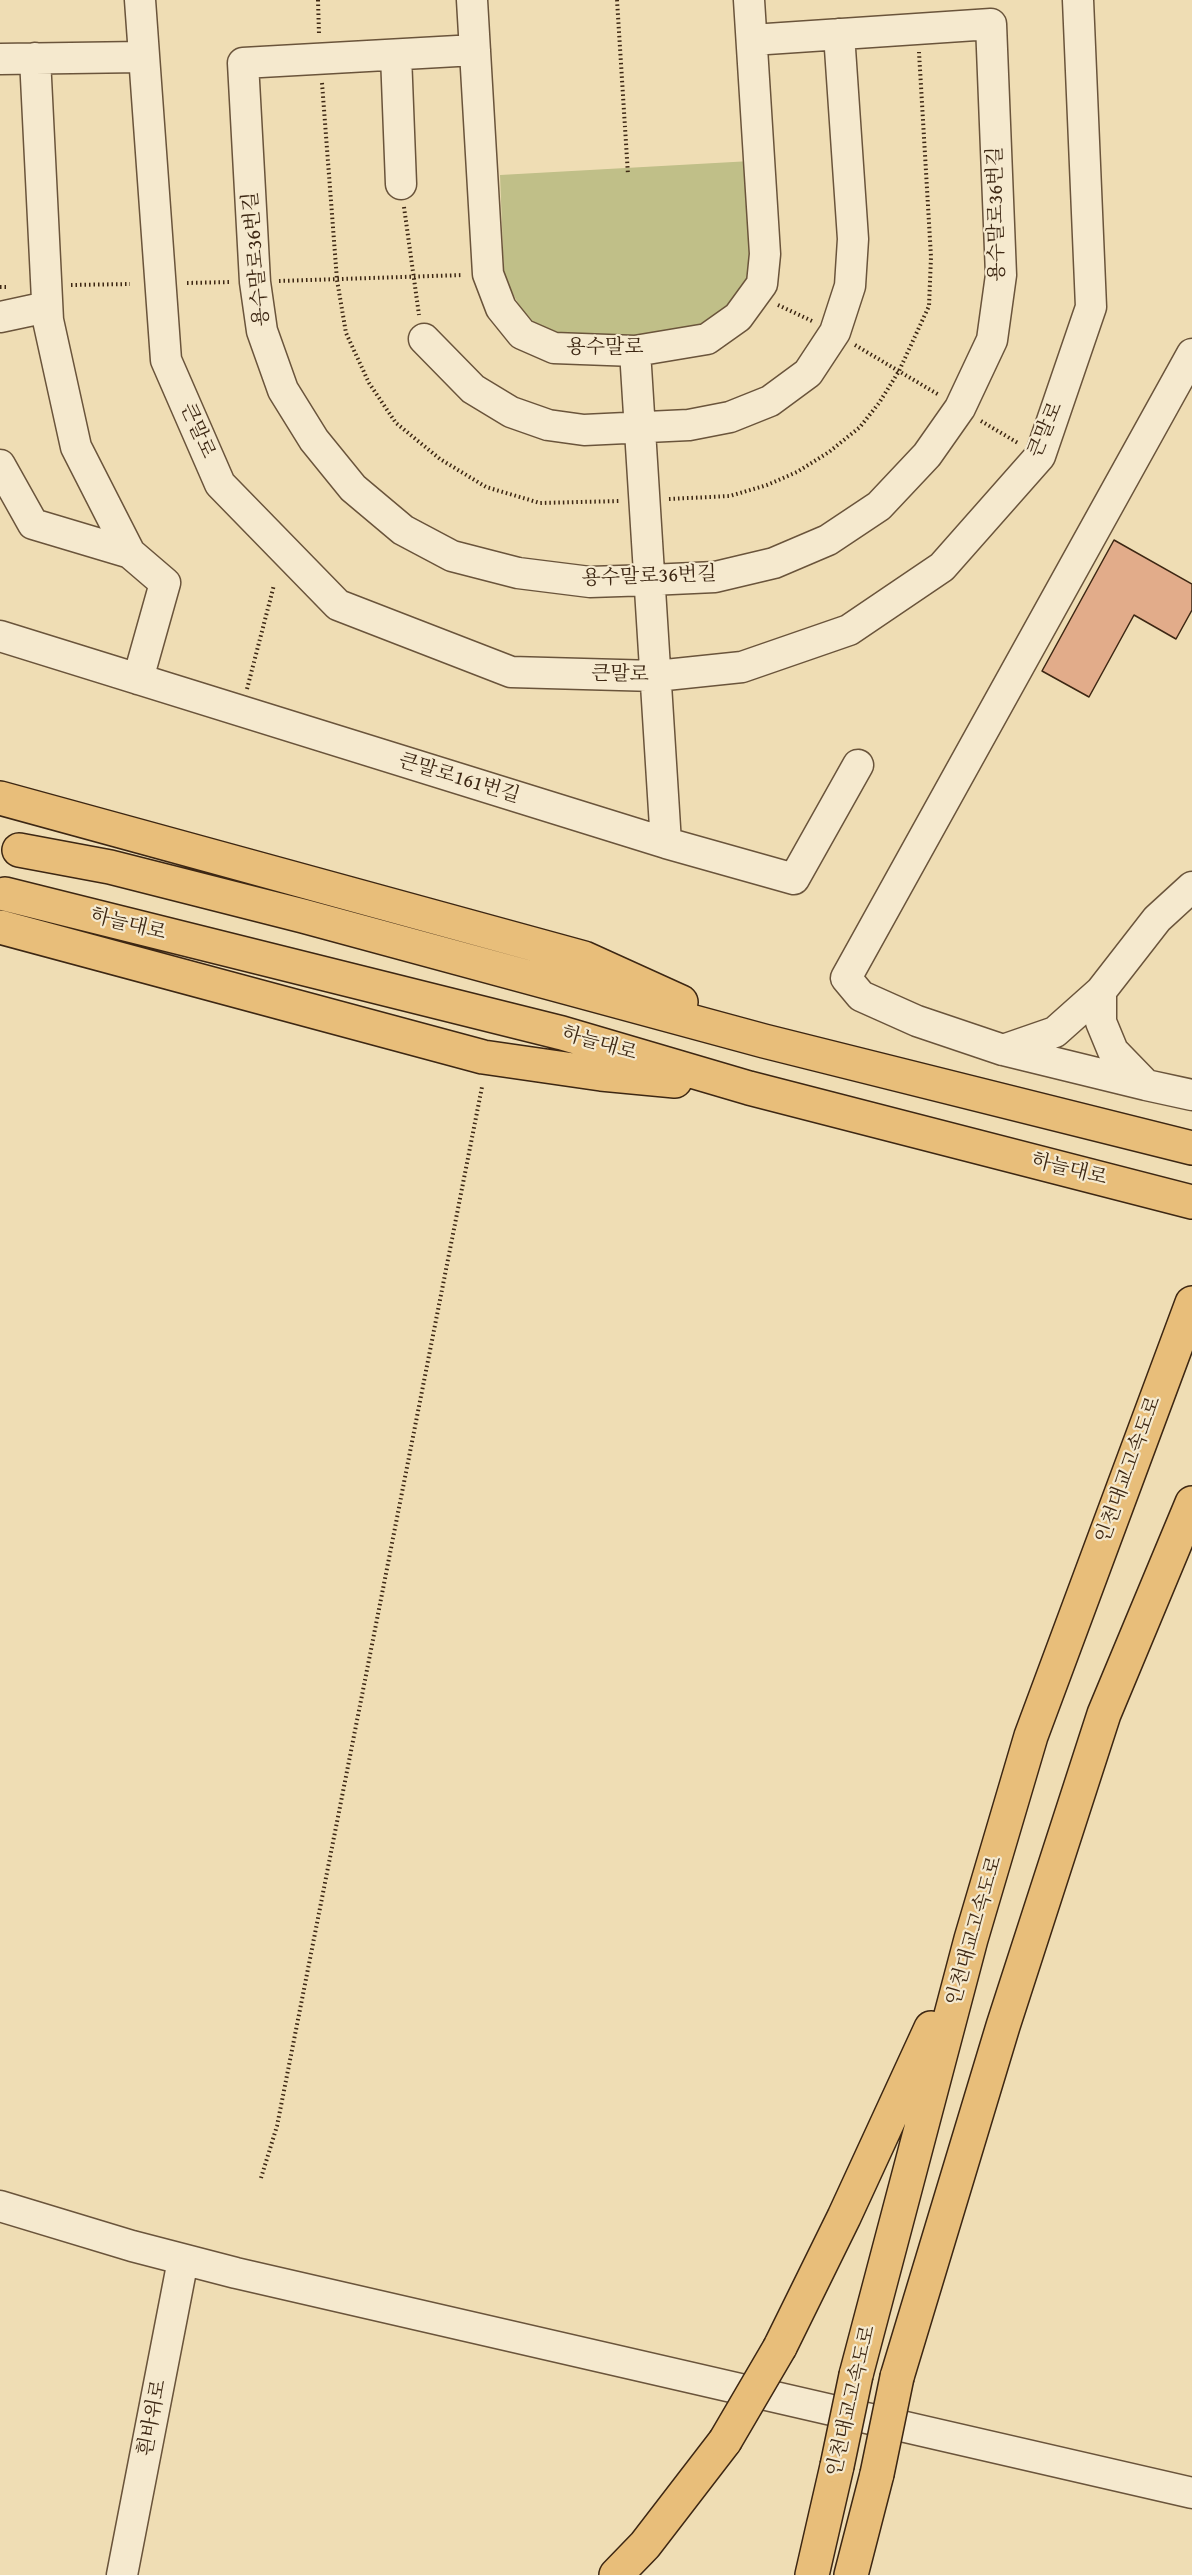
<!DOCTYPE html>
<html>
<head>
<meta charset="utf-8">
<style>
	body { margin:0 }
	canvas { display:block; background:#efddb4 }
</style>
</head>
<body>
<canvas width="1192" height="2575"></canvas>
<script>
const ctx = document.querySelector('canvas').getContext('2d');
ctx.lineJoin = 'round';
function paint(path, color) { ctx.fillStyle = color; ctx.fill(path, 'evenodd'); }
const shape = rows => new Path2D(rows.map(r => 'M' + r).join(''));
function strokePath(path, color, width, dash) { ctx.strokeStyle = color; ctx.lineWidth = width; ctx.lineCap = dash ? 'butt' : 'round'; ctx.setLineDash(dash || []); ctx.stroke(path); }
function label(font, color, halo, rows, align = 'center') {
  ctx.font = font + ' "Gentium Book Plus","Noto Serif KR",serif'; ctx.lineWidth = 4.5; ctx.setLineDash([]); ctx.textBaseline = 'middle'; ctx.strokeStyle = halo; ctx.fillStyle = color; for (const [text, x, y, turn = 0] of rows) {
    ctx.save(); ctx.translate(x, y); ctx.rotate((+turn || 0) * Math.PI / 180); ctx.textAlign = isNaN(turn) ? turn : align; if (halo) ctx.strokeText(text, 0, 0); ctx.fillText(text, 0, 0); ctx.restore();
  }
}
paint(shape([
	[751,161,756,262,746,290,723,317,692,331,581,340,540,329,520,307,504,277,500,175]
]), '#c0bf88');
const building = shape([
	[1114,540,1192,584,1192,610,1176,639,1134,615,1089,697,1042,671,1114,540]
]);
paint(building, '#e2ac8a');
strokePath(building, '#3d2713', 1.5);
const minor = shape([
	[140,0,166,360,220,484,338,605,511,672,656,676,742,667,849,630,942,567,1040,456,1091,307,1078,0],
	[472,0,488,274,501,308,522,334,554,348,635,351,707,339,738,317,762,284,765,254,749,0],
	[475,50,243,63,255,282,262,331,283,390,314,440,353,488,403,530,452,556,518,573,590,582,650,580,715,577,774,563,828,540,879,506,927,455,960,408,992,340,1001,275,991,24,752,40],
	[396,55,401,184],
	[35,58,48,320,76,447,130,553,165,583,138,679],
	[0,59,142,57],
	[0,317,47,307],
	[424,339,473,389,511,412,548,425,584,430,689,425,730,417,770,401,808,373,835,332,850,286,853,239,839,34],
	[635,351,666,843],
	[0,465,33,524,130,553],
	[0,636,666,843,794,879,858,765],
	[1192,887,1157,919,1101,991,1101,1022,1113,1051,1146,1085,1192,1095],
	[1003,1050,1055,1032,1101,991],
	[1146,1085,1003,1050,917,1021,861,996,846,978,1192,354],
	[0,2206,132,2246,236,2273,1192,2493],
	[122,2575,183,2260]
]);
const highway = shape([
	[0,798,584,958,681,1002],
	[19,850,110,867,303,916,764,1041,1192,1148],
	[5,894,562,1033,749,1088,1192,1202],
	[0,927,483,1057,601,1074,675,1081],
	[780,2347,844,2217,931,2028],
	[856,2375,971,1939,1031,1736,1192,1303],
	[897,2377,1003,2026,1104,1714,1192,1503],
	[616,2575,645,2545,725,2441],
	[812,2575,837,2466],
	[851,2575,877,2474]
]);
strokePath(minor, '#6a543b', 33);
strokePath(highway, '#3d2713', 36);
strokePath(shape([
	[318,0,319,34],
	[617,0,628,175],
	[322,83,337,280,346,333,369,383,396,423,440,459,486,487,540,503,620,501],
	[404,207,419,315],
	[279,281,463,275],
	[187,283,232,282],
	[71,285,130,284],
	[0,287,9,287],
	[778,305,812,321],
	[855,345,939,395],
	[981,421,1018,443],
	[669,499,730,496,767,485,797,472,829,452,860,427,879,403,899,371,929,306,931,257,919,52],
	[247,689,274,585],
	[261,2178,277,2126,482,1087]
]), '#3d2713', 4, [1.5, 3]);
strokePath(minor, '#f5e9ce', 30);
strokePath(highway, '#e8be7a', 33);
const highwayBridge = shape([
	[725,2441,780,2347],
	[837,2466,856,2375],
	[877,2474,897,2377]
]);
strokePath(highwayBridge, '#3d2713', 36, []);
strokePath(highwayBridge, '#e8be7a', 33);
label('20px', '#3d2713', '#f5e9ce', [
	["용수말로36번길",997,214,-91],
	["용수말로36번길",257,259,-95],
	["용수말로",605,348],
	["큰말로",1046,430,-67],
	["큰말로",197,431,66],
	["용수말로36번길",649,577,-2],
	["큰말로",620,675,1],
	["큰말로161번길",459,779,17],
	["하늘대로",128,925,14],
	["하늘대로",599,1044,16],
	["하늘대로",1069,1170,14],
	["인천대교고속도로",1129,1470,-70],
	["인천대교고속도로",975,1931,-74],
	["인천대교고속도로",852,2401,-77],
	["흰바위로",153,2418,-79]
]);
</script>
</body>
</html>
